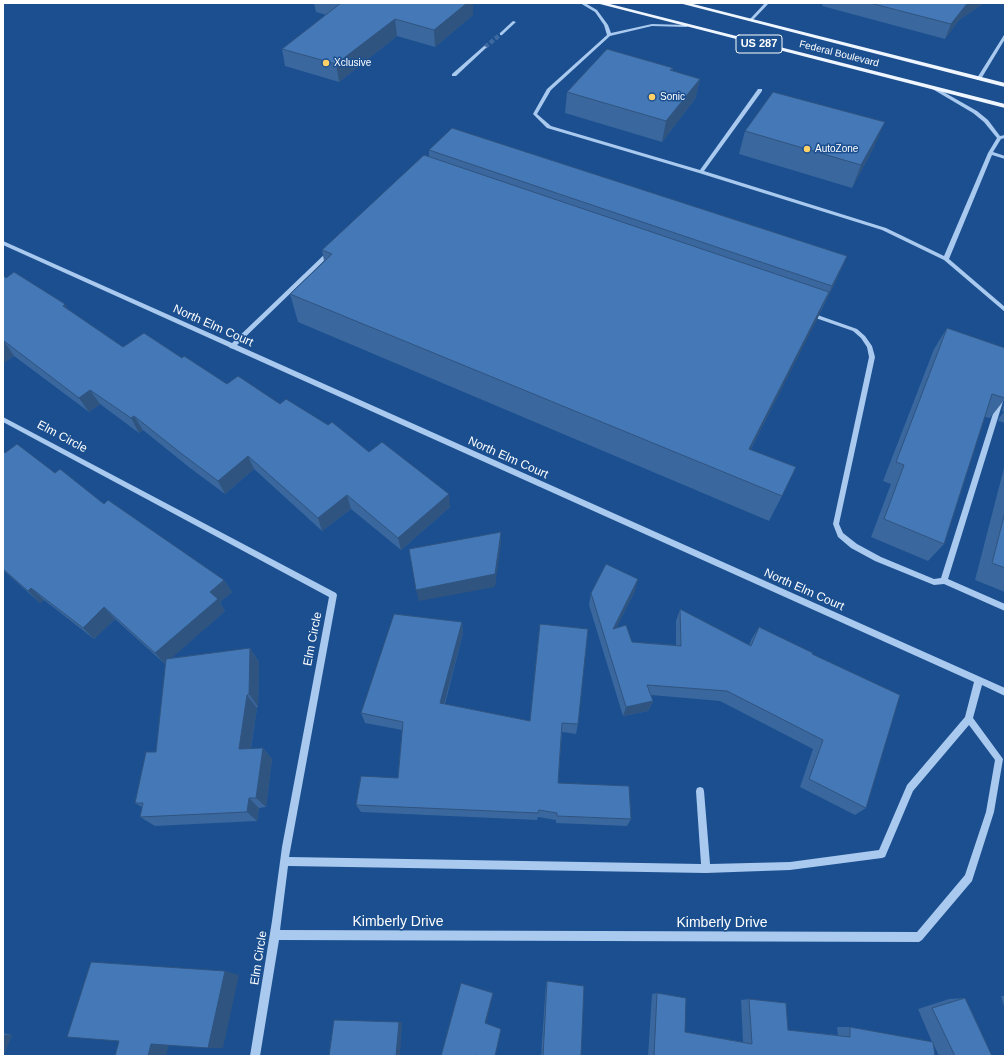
<!DOCTYPE html>
<html>
<head>
<meta charset="utf-8">
<style>
	body { margin:0 }
	#map { position:relative; width:1008px; height:1059px; overflow:hidden; background:#1b4f8f; font-family:Helvetica,sans-serif }
	canvas { display:block }
	.frame { position:absolute; inset:0; border:4px solid #fff; pointer-events:none }
</style>
</head>
<body>
<div id="map">
<canvas width="1008" height="1059"></canvas>
<div class="frame"></div>
</div>
<script>
const ctx = document.querySelector('canvas').getContext('2d');
ctx.lineJoin = 'round';
const shape = rows => new Path2D(rows.map(r => 'M' + r).join(''));
function strokePath(path, color, width, dash) { ctx.strokeStyle = color; ctx.lineWidth = width; ctx.lineCap = dash ? 'butt' : 'round'; ctx.setLineDash(dash || []); ctx.stroke(path); }
function paint(path, color) { ctx.fillStyle = color; ctx.fill(path, 'evenodd'); }
function label(font, color, halo, rows, align = 'center') {
  ctx.font = font + ' Helvetica,sans-serif'; ctx.lineWidth = 3; ctx.setLineDash([]); ctx.textBaseline = 'middle'; ctx.strokeStyle = halo; ctx.fillStyle = color; for (const [text, x, y, turn = 0] of rows) {
    ctx.save(); ctx.translate(x, y); ctx.rotate((+turn || 0) * Math.PI / 180); ctx.textAlign = isNaN(turn) ? turn : align; if (halo) ctx.strokeText(text, 0, 0); ctx.fillText(text, 0, 0); ctx.restore();
  }
}
strokePath(shape([
	[485,47,501,34]
]), '#3d69a0', 4.5, [4.5, 2]);
paint(shape([
	[580,3,585,3,597,10,608,25,611,33,652,24,686,25,688,26,686,27,652,26,610,36,551,90,537,114,551,126,700,170,758,89,762,89,762,91,704,171,886,228,944,256,988,153,997,138,984,122,973,113,929,87,933,86,977,111,988,120,1000,136,1005,135,1005,138,1001,139,993,152,1005,156,1005,159,992,155,949,259,1005,307,1005,312,944,260,882,230,699,173,547,128,533,114,547,89,607,35,604,25,595,12,580,3],
	[765,3,769,3,752,21,750,21,750,19,765,3],
	[513,21,516,22,502,35,500,35,500,33,513,21],
	[1004,35,1005,35,1005,39,981,79,977,79,977,78,1004,35],
	[484,46,487,47,456,76,452,76,452,74,484,46],
	[3,241,232,343,328,251,332,251,332,253,237,345,1005,688,1005,696,982,685,973,718,1003,759,994,812,972,881,922,940,919,942,279,940,260,1056,250,1056,272,921,282,847,329,597,3,422,3,417,336,593,337,595,289,857,701,864,696,791,697,788,700,787,703,788,704,791,710,864,790,862,879,850,907,785,965,717,974,682,233,349,230,348,229,347,3,245,3,241],
	[969,725,995,760,986,812,965,875,917,932,280,930,288,866,706,873,790,870,882,858,885,857,913,791,969,725],
	[809,312,857,329,865,336,872,346,875,357,839,524,843,533,857,544,881,557,934,579,941,578,1002,385,1005,383,1005,395,948,579,1005,604,1005,611,944,584,934,585,875,561,851,548,838,537,833,524,869,357,867,347,861,338,853,331,807,315,807,313,809,312]
]), '#a9c9ee');
paint(shape([
	[596,3,606,3,1005,104,1005,108,596,3],
	[679,3,689,3,1005,83,1005,87,679,3]
]), '#f0f6ff');
paint(shape([
	[314,3,473,3,473,15,435,47,397,36,339,82,285,66,282,49,326,15,316,12],
	[823,3,984,3,959,20,945,39,822,6],
	[673,68,672,71,700,79,695,99,662,142,565,113,567,92],
	[745,131,875,145,852,188,739,154],
	[429,150,847,256,834,285,751,449,782,496,769,521,298,322,290,294,324,261,322,250,429,157],
	[3,275,6,278,69,310,123,347,182,358,227,384,280,404,369,452,450,507,401,550,351,509,322,531,254,469,225,494,190,468,143,430,139,433,100,404,89,412,14,356,3,363],
	[947,328,1005,348,1005,399,990,418,985,417,944,544,928,561,871,537,891,484,883,481,934,349],
	[1005,400,1005,423,998,421,999,418,1004,412,1002,411],
	[3,451,5,453,55,473,224,580,232,592,220,602,225,611,171,658,250,648,259,662,258,707,257,708,251,749,263,748,272,759,266,807,259,808,257,821,155,826,140,817,142,807,135,803,156,752,166,663,165,664,115,619,94,639,44,600,40,603,3,570],
	[1005,464,1005,592,975,580],
	[635,591,616,628,632,642,676,645,676,621,680,609,749,645,752,638,759,627,812,654,866,808,855,815,800,787,813,749,720,701,651,695,653,701,648,711,623,716,589,605,591,593],
	[462,622,463,633,445,704,530,721,540,624,578,724,576,734,562,732,558,783,631,819,627,826,556,823,556,820,538,817,537,820,361,812,356,805,398,778,402,730,365,723,361,713],
	[547,981,581,1056,541,1056,546,983],
	[657,993,685,1032,743,1042,741,1000,749,999,788,1030,838,1035,837,1027,850,1027,932,1042,918,1009,949,999,965,998,992,1056,939,1056,934,1045,935,1056,648,1056,652,994],
	[1001,996,1005,996,1005,1010],
	[3,1033,12,1035,3,1056]
]), '#3a679d');
paint(shape([
	[467,3,473,3,473,15,435,47,434,30],
	[970,3,984,3,959,20,945,39,951,24,966,5],
	[395,19,397,36,339,82,336,64],
	[700,79,695,99,662,142,666,121],
	[885,122,875,145,852,188,861,165],
	[847,256,834,285,819,314,832,286],
	[829,292,817,320,738,474,749,449],
	[65,304,74,320,63,306],
	[4,341,14,356,3,363,3,342],
	[90,390,100,404,89,412,79,398],
	[134,416,143,430,139,433,131,418],
	[248,456,254,469,225,494,218,481],
	[449,494,450,507,401,550,398,538],
	[347,495,351,509,322,531,318,518],
	[501,532,501,544,495,587,419,601,416,590],
	[638,579,635,591,610,640,613,629],
	[224,580,232,592,220,602,225,611,165,664,155,653,210,592],
	[31,588,44,600,40,603,28,591],
	[104,607,115,619,94,639,83,628],
	[462,622,463,633,442,712,440,703],
	[250,648,259,662,258,707,249,694],
	[247,695,257,708,249,760,239,749],
	[653,701,648,711,623,716,626,707],
	[263,748,272,759,266,807,256,798],
	[249,798,259,808,257,821,247,812],
	[225,971,239,975,223,1048,208,1048],
	[493,993,493,995,486,1024,485,1023],
	[399,1022,402,1022,400,1056,396,1056],
	[3,1035,12,1035,3,1056],
	[151,1044,169,1044,166,1056,148,1056]
]), '#305480');
const building = shape([
	[340,3,467,3,434,30,395,19,336,64,282,49,341,3,340,3],
	[870,3,970,3,966,5,951,24,870,3],
	[607,49,673,68,670,70,700,79,666,121,567,92,607,49],
	[773,92,885,122,861,165,745,131,773,92],
	[452,128,847,256,832,286,429,150,452,128],
	[424,155,829,292,749,449,796,467,782,496,290,294,332,254,322,250,424,155],
	[14,272,65,304,63,306,123,347,144,333,182,358,184,356,227,384,238,376,280,404,286,399,328,425,332,422,369,452,382,442,449,494,398,538,347,495,318,518,248,456,218,481,182,454,134,416,131,418,90,390,79,398,4,341,3,342,3,275,6,278,14,272],
	[947,328,1005,348,1005,398,992,394,944,544,884,519,904,465,896,462,947,328],
	[17,444,55,473,60,469,104,504,108,500,224,580,210,592,218,599,155,653,104,607,83,628,31,588,28,591,3,569,3,451,5,453,17,444],
	[1005,512,1005,568,992,563,1005,512],
	[501,532,495,574,416,590,409,549,501,532],
	[606,564,638,579,613,629,626,625,632,642,681,646,680,609,751,646,759,627,813,653,812,654,900,695,866,808,809,779,823,740,727,691,647,685,653,701,626,707,591,593,606,564],
	[394,614,462,622,440,703,530,721,540,624,588,629,578,724,562,723,558,783,629,786,631,819,557,816,557,813,539,810,538,813,356,805,361,776,398,778,403,722,361,713,394,614],
	[250,648,249,694,247,695,239,749,263,748,256,798,249,798,247,812,140,817,143,803,135,803,146,752,156,752,166,659,250,648],
	[91,962,225,971,208,1048,151,1044,148,1056,115,1056,119,1041,67,1037,91,962],
	[547,981,584,986,581,1056,543,1056,547,981],
	[461,983,493,993,485,1023,501,1029,495,1056,480,1056,476,1055,476,1056,441,1056,461,983],
	[657,993,686,998,685,1032,752,1044,749,999,786,1003,788,1030,850,1037,850,1027,933,1042,935,1056,654,1056,657,993],
	[965,998,992,1056,955,1056,932,1008,965,998],
	[334,1020,399,1022,396,1056,329,1056,334,1020]
]);
paint(building, '#4478b7');
strokePath(building, '#305480', 1);
for (const [x, y, r, color] of [
	[326,63,4,"#ffd166"],
	[652,97,4,"#ffd166"],
	[807,149,4,"#ffd166"]
]) { const dot = new Path2D(); dot.arc(x, y, r, 0, 2 * Math.PI); ctx.fillStyle = color; ctx.fill(dot); strokePath(dot, '#1b4f8f', 1.5); }
label('10px', '#fff', '#1b4f8f', [
	["Federal Boulevard",839,54,14]
]);
label('10px', '#fff', '#1b4f8f', [
	["Xclusive",334,63],
	["Sonic",660,97],
	["AutoZone",815,149]
], 'left');
for (const [x, y, w] of [
	[759,44,46]
]) { const box = new Path2D(); box.roundRect(x - w / 2, y - 9, w, 18, 3); ctx.fillStyle = '#1b4f8f'; ctx.fill(box); strokePath(box, '#fff', 1); }
label('bold 11px', '#fff', null, [
	["US 287",759,44]
]);
label('12px', '#fff', '#1b4f8f', [
	["North Elm Court",213,326,24],
	["Elm Circle",62,437,28],
	["North Elm Court",508,458,24],
	["North Elm Court",804,590,24],
	["Elm Circle",313,639,-79],
	["Elm Circle",259,958,-81]
]);
label('14px', '#fff', '#1b4f8f', [
	["Kimberly Drive",398,922],
	["Kimberly Drive",722,923]
]);
</script>
</body>
</html>
